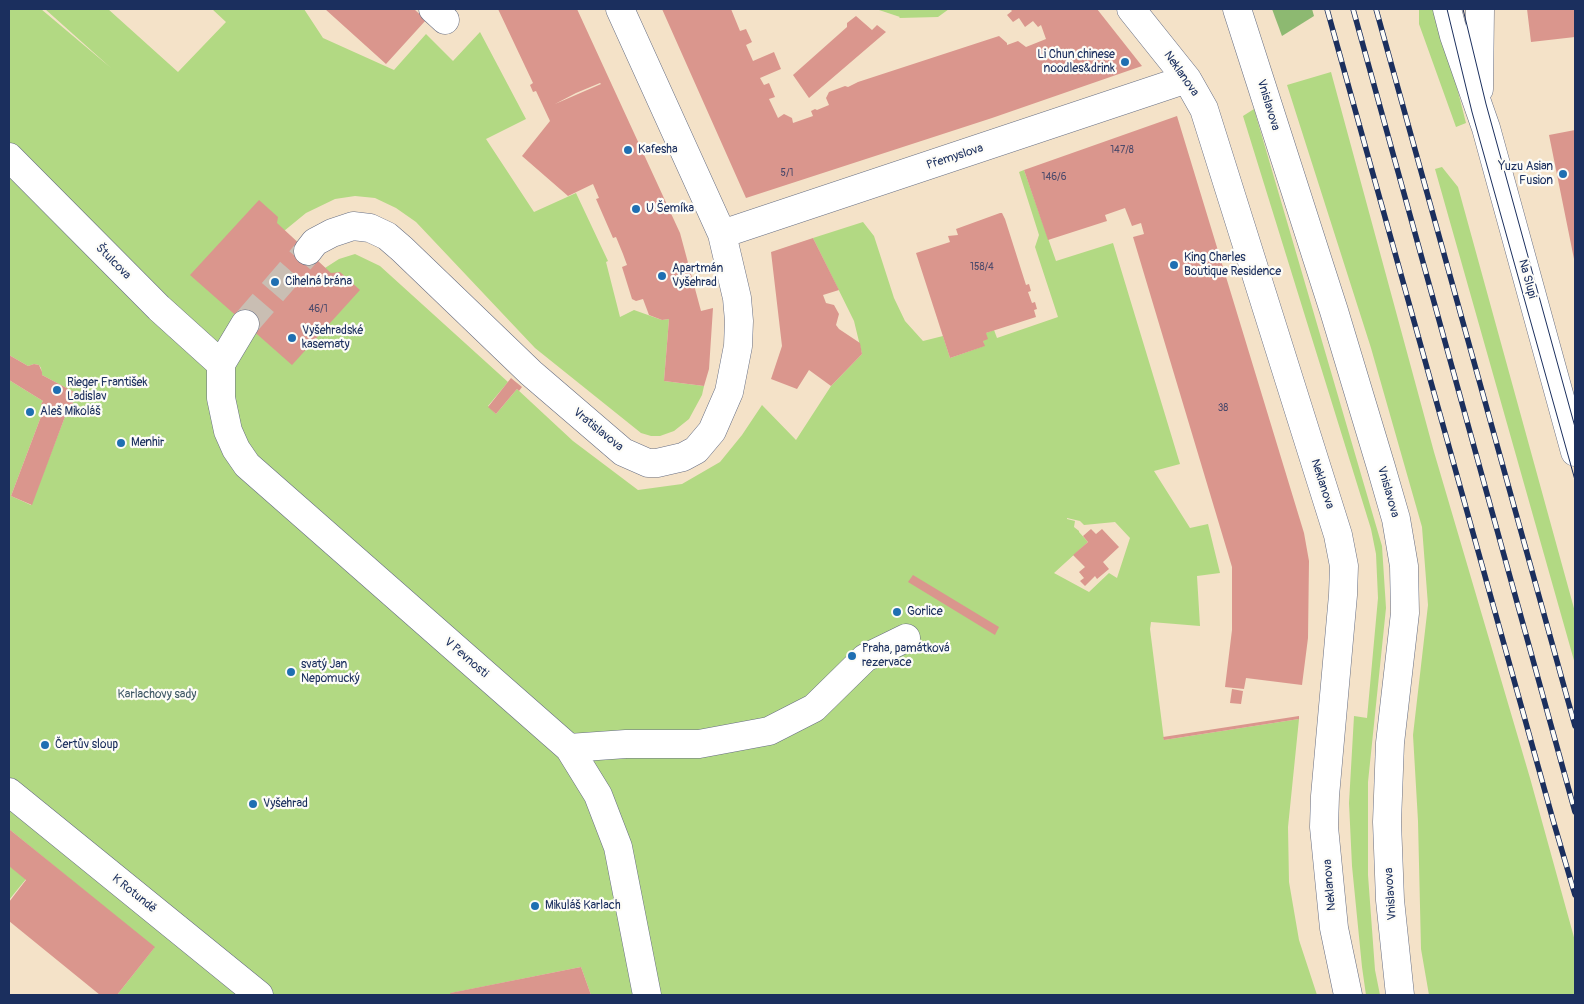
<!DOCTYPE html>
<html>
<head>
<meta charset="utf-8">
<style>
	body { margin:0 }
	#map { position:relative; width:1584px; height:1004px; overflow:hidden; background:#f4e2c8; font-family:Pangolin,sans-serif }
	canvas { display:block }
	.frame { position:absolute; inset:0; border:10px solid #1b2f5e; pointer-events:none }
</style>
</head>
<body>
<div id="map">
<canvas width="1584" height="1004"></canvas>
<div class="frame"></div>
</div>
<script>
const ctx = document.querySelector('canvas').getContext('2d');
ctx.lineJoin = 'round';
function paint(path, color) { ctx.fillStyle = color; ctx.fill(path, 'evenodd'); }
const shape = rows => new Path2D(rows.map(r => 'M' + r).join(''));
function strokePath(path, color, width, dash) { ctx.strokeStyle = color; ctx.lineWidth = width; ctx.lineCap = dash ? 'butt' : 'round'; ctx.setLineDash(dash || []); ctx.stroke(path); }
function label(font, color, halo, rows, align = 'center') {
  ctx.font = font + ' Pangolin,sans-serif'; ctx.lineWidth = 4.5; ctx.setLineDash([]); ctx.textBaseline = 'middle'; ctx.strokeStyle = halo; ctx.fillStyle = color; for (const [text, x, y, turn = 0] of rows) {
    ctx.save(); ctx.translate(x, y); ctx.rotate((+turn || 0) * Math.PI / 180); ctx.textAlign = isNaN(turn) ? turn : align; if (halo) ctx.strokeText(text, 0, 0); ctx.fillText(text, 0, 0); ctx.restore();
  }
}
paint(shape([
	[9,9,41,9,111,68,45,9,108,9,178,72,226,22,212,9,304,9,323,38,394,70,426,34,453,61,480,32,526,119,486,139,534,212,576,193,608,261,606,262,620,317,634,310,662,320,669,319,664,381,704,386,702,395,689,419,674,431,660,436,651,436,641,433,535,348,416,222,396,208,375,198,355,196,335,199,306,213,284,231,325,268,339,259,355,254,380,266,508,382,488,406,496,414,517,389,573,441,638,490,682,484,720,462,742,435,762,405,796,440,831,386,862,354,854,321,813,238,863,222,874,236,894,298,905,321,923,341,943,336,950,358,984,346,983,341,986,333,994,330,997,338,1058,317,1035,247,1039,235,1019,172,1024,170,1056,261,1113,243,1180,464,1154,471,1190,528,1208,524,1220,573,1197,576,1200,626,1151,622,1150,629,1164,740,1299,719,1288,827,1289,882,1299,940,1317,995,591,995,581,967,451,993,451,995,117,995,154,948,9,829,9,380,43,401,41,404,45,406,11,496,31,505,66,414,69,414,76,393,42,375,41,368,39,365,34,364,28,366,9,355],
	[1067,518,1080,521,1084,525,1115,522,1130,538,1117,578,1109,573,1089,592,1054,573,1088,542,1079,532,1079,531,1074,527,1075,521,1067,519],
	[876,9,949,9,938,17,899,18,900,17],
	[1419,9,1437,9,1466,123,1456,127,1419,24],
	[1331,72,1434,452,1530,778,1575,941,1575,995,1429,995,1421,949,1418,821,1413,735,1428,605,1422,527,1371,348,1287,85],
	[1254,109,1382,546,1386,608,1368,782,1368,875,1375,970,1380,995,1366,995,1362,967,1352,866,1349,803,1354,716,1367,718,1378,598,1376,554,1371,529,1243,116],
	[1442,167,1458,187,1575,612,1575,664,1435,169],
	[9,865,26,879,9,900]
]), '#b2d983');
paint(shape([
	[1272,9,1312,9,1314,16,1282,36]
]), '#8db971');
paint(shape([
	[325,9,414,9,426,20,386,64],
	[498,9,577,9,680,233,701,311,713,308,709,369,704,386,664,381,669,319,662,320,649,315,643,299,636,301,632,299,622,267,627,265,623,254,616,237,613,238,596,199,599,198,593,184,568,196,522,156,550,121,536,91,533,92,530,85,533,83],
	[600,83,601,84,555,104,576,93],
	[662,9,731,9,740,31,746,29,752,42,746,45,753,61,774,52,781,69,760,78,764,85,769,83,775,97,769,99,778,118,784,114,792,118,793,123,813,116,811,111,815,109,817,110,829,105,826,98,829,92,845,86,848,87,858,82,999,36,1007,43,1007,45,1018,41,1026,47,1046,39,1041,25,1038,27,1033,21,1025,27,1019,18,1013,22,1007,15,1012,11,1010,9,1097,9,1142,66,992,118,746,198],
	[1527,9,1575,9,1575,37,1531,42],
	[856,16,872,30,877,25,886,32,809,98,793,75,847,27,847,23],
	[1177,116,1304,533,1309,561,1308,638,1302,685,1246,678,1244,689,1225,687,1232,630,1232,567,1133,237,1144,234,1141,223,1132,226,1125,208,1105,215,1107,221,1048,240,1024,170],
	[1575,130,1575,259,1574,259,1549,135],
	[259,200,278,217,277,223,331,273,340,272,360,290,292,365,190,275],
	[1000,213,1002,213,1005,219,1026,285,1029,284,1031,291,1028,292,1032,303,1035,302,1037,309,1034,310,1036,317,986,333,988,339,983,341,985,346,950,358,916,253,950,242,948,236,958,235,956,229],
	[813,238,839,290,823,295,826,303,834,305,839,314,836,325,839,329,860,343,862,354,831,386,809,370,797,389,771,379,782,346,771,252],
	[9,355,28,366,34,364,39,365,42,372,42,375,76,393,69,415,66,414,32,505,11,496,45,406,41,404,43,401,9,380],
	[511,378,522,387,519,391,517,389,496,414,488,407],
	[1091,529,1096,534,1102,529,1119,547,1103,562,1109,569,1097,579,1095,576,1085,586,1080,581,1084,578,1079,572,1085,567,1073,555,1088,542,1083,536],
	[913,575,999,627,995,635,908,582],
	[1232,689,1243,691,1241,704,1230,703],
	[1299,716,1299,719,1164,740,1163,737],
	[9,829,155,947,117,995,100,995,9,921,9,902,26,880,9,866],
	[581,967,591,995,451,995,450,993]
]), '#da968d');
strokePath(shape([
	[245,324,308,251]
]), '#c9beb3', 28, [28, 14]);
const minor = shape([
	[433,9,445,20],
	[1131,9,1187,79,1204,109,1338,535,1344,566,1343,595,1325,796,1324,827,1334,928,1348,995],
	[1237,9,1334,311,1381,467,1396,519,1404,566,1405,613,1390,743,1387,822,1390,900,1400,995],
	[9,157,159,308,221,364],
	[722,234,1187,79],
	[308,251,315,242,332,233,353,226,370,228,387,236,402,249,531,373,623,452,648,463,657,463,683,457,696,450,712,431,729,392,738,346,739,321,737,298,722,234,620,9],
	[221,364,221,398,228,431,236,449,247,465,569,748,598,795,618,847,647,995],
	[221,364,245,324],
	[569,748,626,744,699,744,769,731,814,708,865,658,906,638],
	[9,792,259,995]
]);
const major = shape([
	[1447,9,1454,36,1486,128,1575,452],
	[1479,89,1480,9]
]);
strokePath(minor, '#676e83', 29);
strokePath(major, '#676e83', 29);
strokePath(minor, '#fff', 28);
strokePath(major, '#fff', 28);
strokePath(shape([
	[1447,9,1472,112,1575,480],
	[1463,9,1486,104,1575,427]
]), '#1b2f5e', 1);
const rail = shape([
	[1327,9,1553,820,1575,895],
	[1353,9,1575,812],
	[1376,9,1575,726]
]);
strokePath(rail, '#1b2f5e', 5.5);
strokePath(rail, '#fdfcf7', 4, [11]);
for (const [x, y, r, color] of [
	[1125,62,5,"#1f6fb2"],
	[628,150,5,"#1f6fb2"],
	[1563,174,5,"#1f6fb2"],
	[636,209,5,"#1f6fb2"],
	[1174,265,5,"#1f6fb2"],
	[662,276,5,"#1f6fb2"],
	[275,282,5,"#1f6fb2"],
	[292,338,5,"#1f6fb2"],
	[57,390,5,"#1f6fb2"],
	[30,412,5,"#1f6fb2"],
	[121,443,5,"#1f6fb2"],
	[897,612,5,"#1f6fb2"],
	[852,656,5,"#1f6fb2"],
	[291,672,5,"#1f6fb2"],
	[45,745,5,"#1f6fb2"],
	[253,804,5,"#1f6fb2"],
	[535,906,5,"#1f6fb2"]
]) { const dot = new Path2D(); dot.arc(x, y, r, 0, 2 * Math.PI); ctx.fillStyle = color; ctx.fill(dot); strokePath(dot, '#fdfcf7', 2); }
label('10px', '#4b496a', null, [
	["147/8",1122,150],
	["5/1",787,173],
	["146/6",1054,177],
	["158/4",982,267],
	["46/1",318,309],
	["38",1223,408]
]);
label('12px', '#1b2f5e', '#fdfcf7', [
	["Li Chun chinese",1115,55,"right"],
	["noodles&drink",1115,69,"right"],
	["Kafesha",638,150],
	["Yuzu Asian",1553,167,"right"],
	["Fusion",1553,181,"right"],
	["U Šemíka",646,209],
	["King Charles",1184,258],
	["Boutique Residence",1184,272],
	["Apartmán",672,269],
	["Vyšehrad",672,283],
	["Cihelná brána",285,282],
	["Vyšehradské",302,331],
	["kasematy",302,345],
	["Rieger František",67,383],
	["Ladislav",67,397],
	["Aleš Mikoláš",40,412],
	["Menhir",131,443],
	["Gorlice",907,612],
	["Praha, památková",862,649],
	["rezervace",862,663],
	["svatý Jan",301,665],
	["Nepomucký",301,679],
	["Čertův sloup",55,745],
	["Vyšehrad",263,804],
	["Mikuláš Karlach",545,906]
], 'left');
label('12px', '#1b2f5e', '#fdfcf7', [
	["Neklanova",1181,74,55],
	["Vnislavova",1268,105,73],
	["Přemyslova",955,157,-18],
	["Štulcova",113,262,45],
	["Na Slupi",1527,279,75],
	["Vratislavova",598,430,39],
	["Neklanova",1322,484,72],
	["Vnislavova",1388,492,74],
	["V Pevnosti",466,658,41],
	["Neklanova",1330,885,-95],
	["K Rotundě",134,894,39],
	["Vnislavova",1391,894,-94]
]);
label('12px', '#415a67', '#fdfcf7', [
	["Karlachovy sady",157,695]
]);
</script>
</body>
</html>
